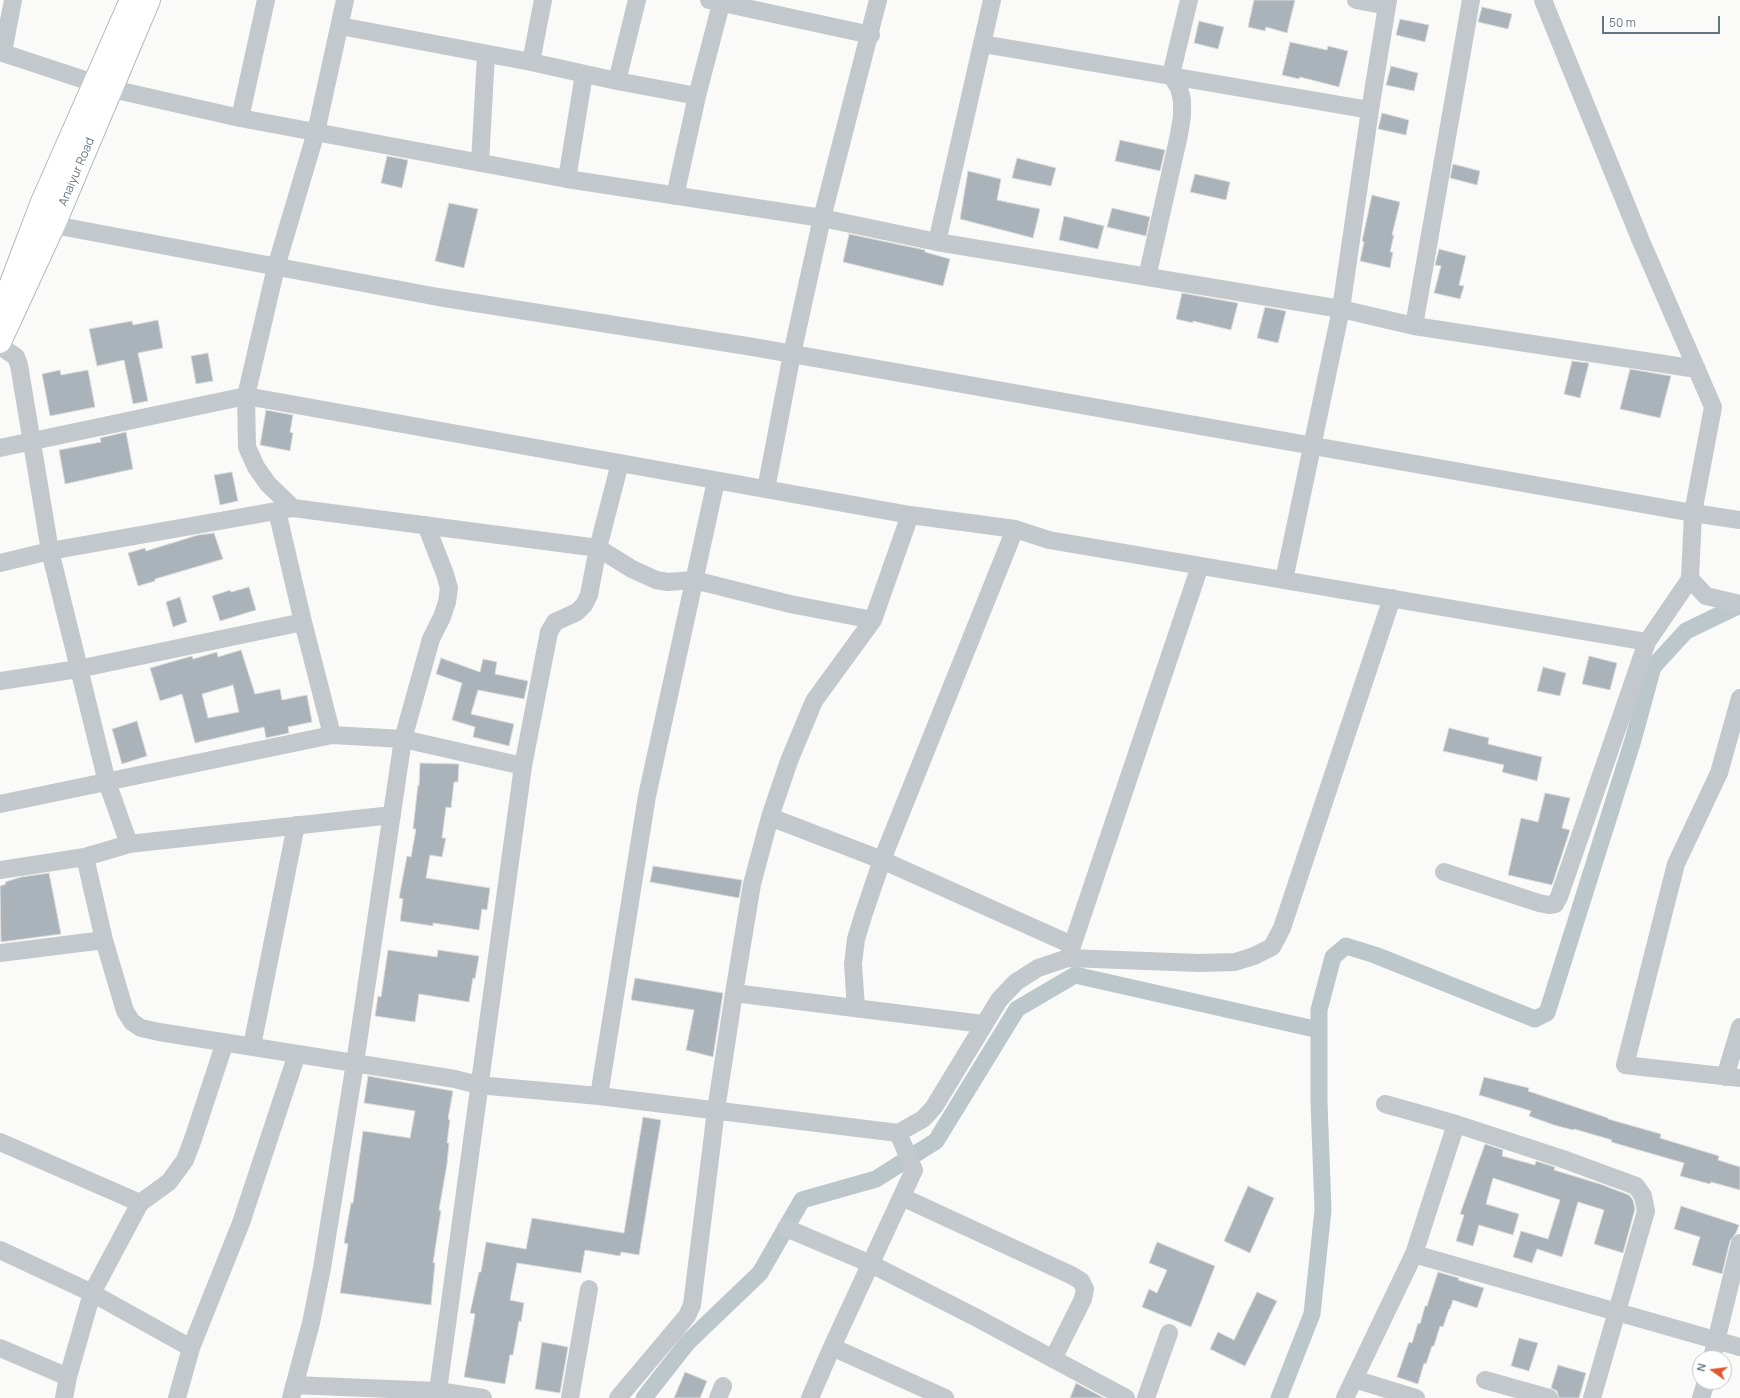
<!DOCTYPE html>
<html>
<head>
<meta charset="utf-8">
<style>
	body { margin:0 }
	#map { position:relative; width:1740px; height:1398px; overflow:hidden; background:#fafaf8; font-family:Manrope,sans-serif }
	canvas { display:block }
	.north { position:absolute; left:1692px; top:1350px; width:40px; height:40px; box-sizing:border-box; background:#fff; border:1px solid #c1c8cd; border-radius:50%; rotate:284deg; font-size:11px; font-weight:700; line-height:16px; text-align:center; color:#657683 }
	.north::after { content:''; display:block; margin:auto; width:14px; height:18px; background:#e4572e; clip-path:polygon(50% 0,100% 100%,50% 72%,0 100%) }
	.scale { position:absolute; left:1602px; top:16px; width:118px; height:18px; box-sizing:border-box; border:2px solid #657683; border-top:0; padding-left:5px; font-size:12px; line-height:14px; white-space:nowrap; color:#657683; -webkit-text-stroke:3px #fff; paint-order:stroke }
</style>
</head>
<body>
<div id="map">
<canvas width="1740" height="1398"></canvas>
<div class="north">N</div>
<div class="scale">50 m</div>
</div>
<script>
const ctx = document.querySelector('canvas').getContext('2d');
ctx.lineJoin = 'round';
const shape = rows => new Path2D(rows.map(r => 'M' + r).join(''));
function strokePath(path, color, width, dash) { ctx.strokeStyle = color; ctx.lineWidth = width; ctx.lineCap = dash ? 'butt' : 'round'; ctx.setLineDash(dash || []); ctx.stroke(path); }
function paint(path, color) { ctx.fillStyle = color; ctx.fill(path, 'evenodd'); }
function label(font, color, halo, rows, align = 'center') {
  ctx.font = font + ' Manrope,sans-serif'; ctx.lineWidth = 4; ctx.setLineDash([]); ctx.textBaseline = 'middle'; ctx.strokeStyle = halo; ctx.fillStyle = color; for (const [text, x, y, turn = 0] of rows) {
    ctx.save(); ctx.translate(x, y); ctx.rotate((+turn || 0) * Math.PI / 180); ctx.textAlign = isNaN(turn) ? turn : align; if (halo) ctx.strokeText(text, 0, 0); ctx.fillText(text, 0, 0); ctx.restore();
  }
}
strokePath(shape([
	[644,1398,688,1342,760,1273,802,1200,876,1179,936,1141,1017,1009,1075,975,1319,1030],
	[1279,1398,1312,1314,1323,1210,1319,1102,1319,1010,1333,957,1346,946,1375,955,1535,1019,1547,1013,1633,740,1653,667,1686,631,1740,605]
]), '#bbc7cb', 17);
const building = shape([
	[1254,0,1295,0,1287,33,1266,27,1265,31,1248,27,1254,0],
	[1482,7,1512,14,1508,29,1478,22,1482,7],
	[1400,19,1429,25,1425,42,1396,35,1400,19],
	[1199,21,1224,27,1218,49,1194,43,1199,21],
	[1290,42,1327,50,1328,46,1348,51,1339,87,1300,77,1299,79,1282,75,1290,42],
	[1391,66,1418,73,1414,91,1386,85,1391,66],
	[1382,113,1409,120,1406,135,1378,129,1382,113],
	[1120,140,1165,150,1160,171,1115,161,1120,140],
	[387,156,408,160,402,188,381,183,387,156],
	[1017,158,1056,168,1051,186,1012,178,1017,158],
	[1453,164,1480,171,1477,185,1450,178,1453,164],
	[968,171,1001,179,997,200,1040,209,1033,238,960,219,968,171],
	[1195,174,1230,182,1226,200,1190,192,1195,174],
	[1372,195,1400,202,1392,235,1394,235,1390,252,1393,252,1390,268,1360,261,1364,242,1362,241,1372,195],
	[449,203,478,209,464,268,435,261,449,203],
	[1112,208,1150,217,1146,236,1107,227,1112,208],
	[1064,216,1104,226,1098,249,1059,240,1064,216],
	[849,234,925,250,925,252,950,259,943,286,843,262,849,234],
	[1439,249,1466,256,1459,285,1464,286,1460,299,1434,293,1441,266,1435,265,1439,249],
	[1182,293,1238,303,1231,330,1193,321,1193,323,1176,319,1182,293],
	[1265,307,1286,311,1278,343,1257,338,1265,307],
	[158,320,163,348,138,353,148,401,133,404,124,360,97,366,89,329,132,321,133,325,158,320],
	[208,353,213,381,196,384,191,356,208,353],
	[1572,361,1589,363,1580,398,1564,394,1572,361],
	[1630,369,1671,376,1660,418,1620,409,1630,369],
	[60,370,61,375,88,370,95,407,50,416,42,374,60,370],
	[266,410,293,415,290,432,293,433,290,451,260,445,266,410],
	[126,432,133,469,65,484,59,450,101,442,100,438,126,432],
	[232,472,238,501,220,505,214,475,232,472],
	[214,533,223,559,155,579,155,581,138,586,128,553,145,548,146,551,198,535,214,533],
	[249,587,256,610,220,621,212,596,230,590,231,592,249,587],
	[180,597,187,622,173,627,166,602,180,597],
	[241,650,255,694,280,689,282,700,307,695,312,722,288,727,289,733,266,738,264,727,195,743,182,694,160,701,150,668,192,656,193,659,217,652,218,657,241,650],
	[233,685,239,712,208,718,202,694,233,685],
	[1589,656,1617,663,1610,690,1582,684,1589,656],
	[441,658,480,672,483,659,497,662,495,674,528,681,524,699,478,690,471,714,514,724,509,746,473,737,475,727,452,720,462,683,436,674,441,658],
	[1543,667,1566,673,1560,696,1537,691,1543,667],
	[137,721,147,756,122,764,112,729,137,721],
	[1449,728,1489,738,1488,744,1542,757,1537,781,1502,772,1504,765,1443,751,1449,728],
	[420,763,459,764,458,782,454,782,451,808,446,807,442,838,446,838,442,857,430,855,426,878,490,888,487,910,482,909,479,930,433,923,433,926,400,921,403,899,399,898,407,856,411,857,416,829,413,829,418,785,419,786,420,763],
	[1545,793,1570,798,1562,828,1570,830,1552,885,1508,875,1521,818,1538,822,1545,793],
	[653,866,742,880,739,898,650,882,653,866],
	[49,873,61,934,1,942,0,886,6,884,5,882,21,877,49,873],
	[388,950,437,957,438,950,479,956,475,979,473,978,469,1002,419,994,415,1022,375,1016,378,996,381,997,388,950],
	[635,978,723,993,713,1057,686,1050,694,1010,631,1000,635,978],
	[368,1076,453,1091,448,1119,450,1120,447,1143,449,1143,447,1164,439,1210,441,1211,433,1263,435,1263,431,1305,340,1293,348,1244,344,1243,351,1203,353,1203,363,1131,410,1138,415,1111,364,1103,368,1076],
	[1484,1077,1529,1088,1528,1091,1608,1118,1608,1119,1661,1134,1660,1138,1719,1156,1718,1160,1740,1167,1740,1190,1711,1182,1710,1184,1680,1176,1684,1163,1611,1142,1612,1140,1574,1129,1573,1130,1554,1125,1529,1116,1531,1111,1479,1095,1484,1077],
	[643,1117,661,1120,639,1255,621,1252,620,1256,585,1250,581,1273,517,1263,510,1300,524,1303,521,1322,519,1321,513,1355,510,1355,505,1384,464,1377,475,1314,470,1313,479,1272,481,1272,486,1242,526,1249,532,1218,624,1233,643,1117],
	[1485,1144,1503,1150,1502,1156,1535,1165,1536,1161,1555,1167,1554,1170,1600,1184,1629,1195,1633,1200,1635,1209,1623,1253,1594,1244,1604,1210,1578,1202,1562,1257,1537,1249,1532,1263,1513,1257,1521,1231,1548,1239,1560,1200,1493,1178,1486,1204,1519,1214,1513,1235,1479,1225,1473,1246,1456,1241,1464,1215,1460,1214,1485,1144],
	[1248,1186,1274,1198,1250,1253,1224,1241,1248,1186],
	[1681,1206,1739,1225,1736,1233,1730,1241,1722,1274,1692,1265,1700,1237,1674,1229,1681,1206],
	[1157,1242,1215,1266,1191,1327,1142,1307,1149,1289,1157,1293,1167,1270,1149,1263,1157,1242],
	[1438,1272,1459,1278,1458,1280,1484,1288,1477,1308,1453,1300,1450,1309,1449,1309,1443,1327,1440,1326,1434,1346,1432,1346,1426,1364,1424,1363,1418,1384,1397,1377,1409,1342,1412,1343,1418,1323,1420,1324,1425,1306,1427,1306,1438,1272],
	[1257,1292,1277,1301,1245,1366,1210,1349,1218,1332,1234,1340,1257,1292],
	[1519,1338,1538,1343,1529,1371,1511,1366,1519,1338],
	[542,1342,568,1347,560,1393,535,1389,542,1342],
	[1558,1365,1586,1373,1579,1398,1559,1398,1557,1391,1551,1388,1558,1365],
	[685,1372,707,1381,700,1398,674,1398,685,1372],
	[1076,1383,1104,1398,1070,1398,1076,1383]
]);
paint(building, '#aab3b9');
strokePath(building, '#dcdcda', 1);
const major = shape([
	[0,312,42,202,131,0],
	[0,342,54,225,149,0]
]);
strokePath(major, '#b5babe', 24);
strokePath(shape([
	[709,0,871,35],
	[1356,0,1387,6],
	[1543,0,1641,241,1713,407,1693,513,1740,520],
	[340,26,531,62,617,81,697,96],
	[983,44,1370,110],
	[0,52,112,89,240,118,567,179,822,218,937,242,992,0],
	[3,52,13,0],
	[531,62,543,0],
	[617,81,637,0],
	[240,118,266,0],
	[480,163,486,54],
	[567,179,584,74],
	[675,196,697,96,721,4],
	[43,220,54,225,438,297,753,347,1693,513,1690,579,1706,596,1740,604],
	[937,242,1341,309,1414,326,1697,369],
	[1147,277,1179,135,1182,116,1182,100,1179,88,1171,75,1189,0],
	[1414,326,1471,0],
	[0,346,16,357,19,365,50,551,107,782,129,844],
	[0,448,246,396,910,515,1015,529,1049,540,1647,642,1690,579],
	[766,489,792,354,822,218,878,0],
	[293,508,268,484,256,467,247,447,246,396,276,267,316,132,345,0],
	[277,511,303,622,332,735],
	[0,563,50,551,293,508,598,548,632,569,656,580,668,582,694,580,790,604,873,620],
	[1284,580,1341,309,1370,110,1388,0],
	[0,681,78,669,303,622],
	[1740,698,1719,773,1676,864,1625,1065,1740,1078],
	[0,804,332,735,403,739,523,766],
	[770,817,882,860,1072,945],
	[85,857,129,844,392,815],
	[0,870,85,857,104,940,125,1011,132,1022,141,1028,159,1032,455,1079,478,1085,599,1096,898,1133,914,1170,832,1347,945,1398],
	[1444,872,1539,903,1549,905,1555,904,1559,897,1647,642],
	[0,953,104,940],
	[1068,958,1200,566],
	[734,993,983,1024],
	[856,1008,853,964,856,939,864,913,882,860,1015,529],
	[252,1046,296,825],
	[1725,1077,1740,1027],
	[599,1096,647,796,716,481],
	[1385,1104,1456,1124,1563,1159,1636,1186,1643,1196,1646,1211,1592,1398],
	[898,1133,923,1119,934,1107,999,1000,1016,982,1038,968,1068,958,1199,963,1235,962,1254,956,1272,947,1282,928,1392,598],
	[0,1142,140,1203],
	[902,1197,1071,1275,1081,1281,1085,1289,1083,1299,1053,1359],
	[786,1228,871,1264,977,1318,1126,1398],
	[0,1250,92,1293,191,1348],
	[1414,1254,1740,1347],
	[0,1348,68,1377],
	[1712,1358,1740,1243],
	[1354,1379,1416,1398],
	[1485,1380,1549,1398],
	[294,1385,438,1391,483,1398],
	[64,1398,68,1377,92,1293,140,1203,169,1182,185,1160,193,1139,225,1042],
	[177,1398,191,1348,241,1223,297,1054],
	[291,1398,311,1323,322,1268,355,1063,403,739,431,639,442,617,447,602,449,588,445,574,426,525],
	[437,1398,523,766,549,632,555,622,577,612,584,605,589,595,598,548,620,463],
	[570,1398,589,1289],
	[618,1398,687,1316,692,1305,716,1110,734,993,752,884,770,817,789,761,814,701,873,620,910,515],
	[718,1398,723,1386],
	[810,1398,832,1347],
	[1146,1398,1169,1333],
	[1345,1398,1414,1254,1456,1124],
	[1701,1398,1706,1382]
]), '#c3c8cc', 18);
strokePath(major, '#fff', 22);
label('12px', '#657683', '#fff', [
	["Anaiyur Road",77,172,-67]
]);
</script>
</body>
</html>
